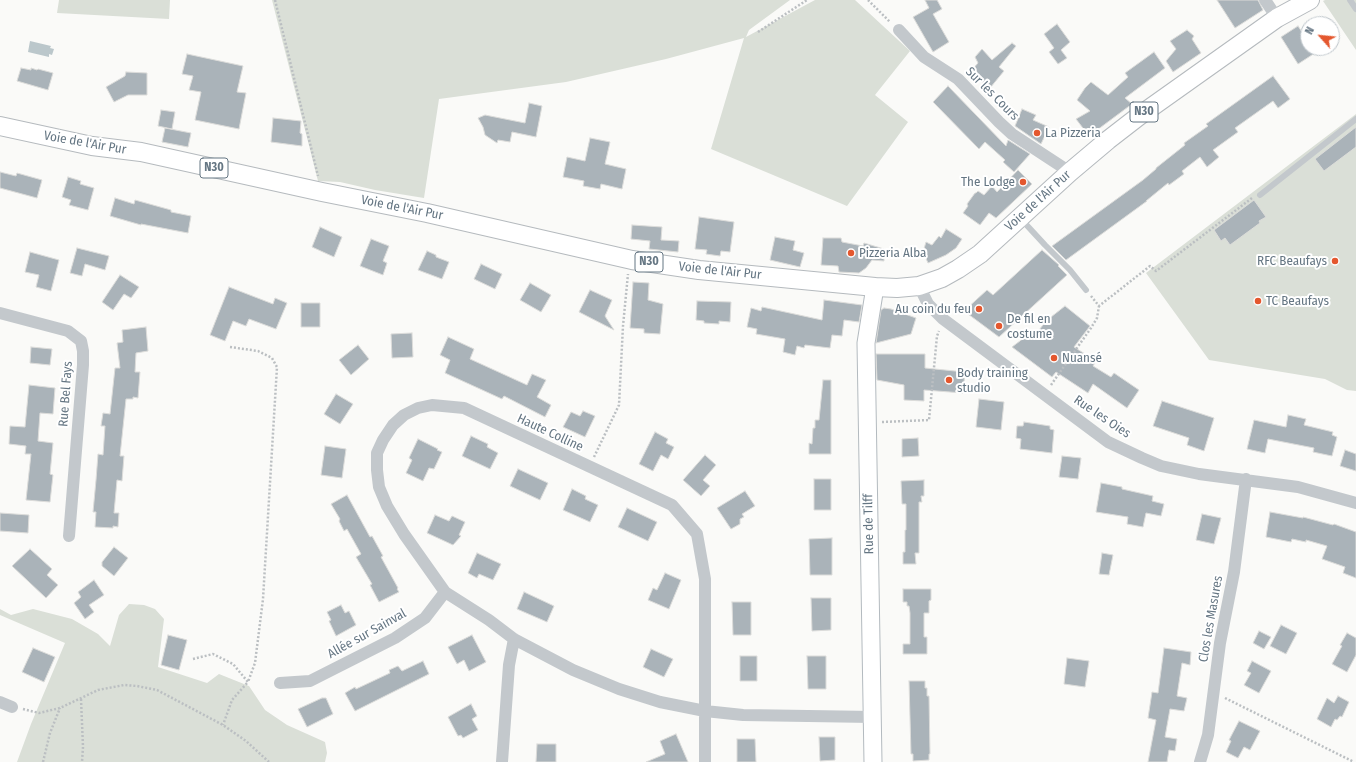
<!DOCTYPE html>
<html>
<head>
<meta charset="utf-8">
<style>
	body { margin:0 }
	#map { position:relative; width:1356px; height:762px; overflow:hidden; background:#fafaf8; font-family:"Fira Sans Condensed",sans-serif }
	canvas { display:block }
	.north { position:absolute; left:1300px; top:16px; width:40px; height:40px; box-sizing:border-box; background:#fff; border:1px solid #c1c8cd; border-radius:50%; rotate:297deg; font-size:11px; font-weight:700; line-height:16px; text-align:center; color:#657683 }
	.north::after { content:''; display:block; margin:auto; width:14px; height:18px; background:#e4572e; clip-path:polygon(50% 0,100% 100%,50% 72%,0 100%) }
</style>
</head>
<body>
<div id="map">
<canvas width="1356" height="762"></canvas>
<div class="north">N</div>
</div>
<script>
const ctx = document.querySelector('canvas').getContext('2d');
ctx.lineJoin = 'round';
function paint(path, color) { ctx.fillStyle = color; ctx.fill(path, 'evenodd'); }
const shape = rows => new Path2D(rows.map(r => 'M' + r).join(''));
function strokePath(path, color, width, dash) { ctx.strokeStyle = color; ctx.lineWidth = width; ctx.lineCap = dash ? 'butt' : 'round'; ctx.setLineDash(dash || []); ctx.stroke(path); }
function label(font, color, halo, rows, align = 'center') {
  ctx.font = font + ' "Fira Sans Condensed",sans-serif'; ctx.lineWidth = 4; ctx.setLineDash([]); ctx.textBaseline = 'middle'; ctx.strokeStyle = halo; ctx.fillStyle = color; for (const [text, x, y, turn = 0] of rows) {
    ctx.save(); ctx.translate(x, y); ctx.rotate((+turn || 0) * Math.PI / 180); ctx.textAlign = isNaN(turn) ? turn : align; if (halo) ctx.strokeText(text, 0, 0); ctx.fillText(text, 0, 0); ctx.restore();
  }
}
paint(shape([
	[59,0,170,0,169,19,57,13],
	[272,0,790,0,749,30,746,37,815,0,855,0,910,51,875,95,908,122,847,206,711,149,744,38,666,59,566,82,439,99,424,198,375,190,340,182,318,181],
	[1325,0,1356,0,1356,50,1323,1],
	[1356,114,1356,391,1347,390,1325,379,1209,360,1146,273],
	[129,604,144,605,155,609,164,619,158,667,207,683,219,674,249,686,265,710,287,725,325,742,327,753,325,762,17,762,31,724,65,643,0,615,0,609,11,615,33,609,72,619,98,634,110,646,119,615]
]), '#dadfd7');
paint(shape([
	[30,41,51,46,50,48,54,49,52,55,49,54,49,57,28,52]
]), '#bbc7cb');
const building = shape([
	[925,0,937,0,942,9,933,14,949,42,933,52,913,17,929,8,925,0],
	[1217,0,1258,0,1263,10,1235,28,1217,0],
	[1057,24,1070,42,1061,50,1067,58,1058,64,1049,52,1054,48,1044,34,1057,24],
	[1298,26,1308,41,1308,48,1312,48,1315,53,1298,64,1281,37,1298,26],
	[1187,30,1194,36,1192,39,1201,53,1173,72,1166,61,1176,49,1170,41,1187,30],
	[1012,43,1016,46,999,67,1004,71,990,88,970,72,978,63,975,57,982,49,992,60,1012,43],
	[1154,52,1165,68,1125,98,1132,104,1089,136,1076,119,1090,111,1077,100,1085,88,1091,82,1108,95,1128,77,1125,73,1154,52],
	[187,54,243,66,237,92,246,93,239,129,195,120,201,92,189,90,193,76,182,74,187,54],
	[21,68,31,70,31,68,37,70,38,69,53,73,48,90,17,81,21,68],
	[126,72,147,73,147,95,128,95,114,102,106,87,125,76,126,72],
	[1273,76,1290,99,1278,108,1273,101,1235,128,1238,132,1213,150,1219,157,1207,167,1200,157,1182,171,1184,174,1169,185,1168,183,1146,201,1147,201,1066,260,1052,246,1143,180,1156,169,1156,168,1185,145,1184,143,1208,126,1206,124,1273,76],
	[948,86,1006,146,1008,140,1030,154,1014,172,1003,162,1005,160,985,142,979,149,933,102,948,86],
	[529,103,542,106,536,137,512,132,510,142,498,140,497,143,485,135,483,127,478,118,485,115,525,123,529,103],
	[1022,109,1036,115,1033,120,1049,127,1041,144,1015,126,1022,109],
	[161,110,175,112,172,129,158,126,161,110],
	[273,118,301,121,300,133,302,134,302,146,271,142,273,118],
	[1356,127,1356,147,1324,171,1315,159,1356,127],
	[165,128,191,133,188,147,162,142,165,128],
	[590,138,610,142,605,164,626,169,622,189,601,184,600,189,583,186,584,181,563,177,567,157,585,161,590,138],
	[1018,170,1032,184,996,218,989,213,980,225,963,213,968,206,967,204,975,193,976,193,978,191,984,195,992,186,997,192,1018,170],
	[0,172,16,176,17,173,42,180,37,198,0,188,0,172],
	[68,177,81,181,80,184,94,188,88,210,69,205,71,200,62,197,68,177],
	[115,198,134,204,135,200,171,210,171,212,191,216,188,233,141,224,141,225,110,216,115,198],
	[1254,200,1266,217,1259,221,1260,223,1230,245,1225,238,1221,241,1214,230,1254,200],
	[699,217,734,222,730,252,721,251,720,256,706,254,707,250,695,249,699,217],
	[632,225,662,227,661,240,679,241,678,252,649,249,650,241,631,239,632,225],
	[320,227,342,237,334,257,312,247,320,227],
	[946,229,962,239,956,248,946,255,928,263,923,252,926,242,932,245,939,236,941,238,946,229],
	[775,237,795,241,793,250,804,253,800,267,770,260,775,237],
	[823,238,841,238,842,242,863,246,864,243,884,249,884,261,872,260,866,268,859,273,839,272,838,266,821,265,823,238],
	[371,239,389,246,383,261,387,263,383,275,360,266,371,239],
	[77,248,109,256,105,270,85,264,82,276,70,273,77,248],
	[1042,250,1059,265,1058,266,1067,275,999,337,964,311,987,290,993,295,1042,250],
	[427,251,436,255,436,257,449,262,442,279,418,270,427,251],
	[30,252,59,260,51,291,36,287,39,275,25,272,30,252],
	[481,264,502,274,495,289,474,279,481,264],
	[120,275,139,287,131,298,124,294,113,310,102,302,120,275],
	[633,282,649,283,648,300,663,304,660,334,644,333,644,329,630,328,633,282],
	[530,283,551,295,541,312,520,300,530,283],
	[229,287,273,304,275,298,287,303,276,329,249,319,246,326,233,321,225,341,210,335,229,287],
	[590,290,612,300,605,316,614,330,579,312,590,290],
	[824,300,862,305,859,322,844,320,842,336,832,335,830,348,805,345,804,348,797,346,795,355,783,352,785,339,756,334,757,329,747,327,751,308,761,311,762,307,822,320,824,300],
	[697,301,731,302,730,322,719,321,719,324,704,323,704,321,696,320,697,301],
	[301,303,320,303,320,327,301,327,301,303],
	[1065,306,1090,326,1074,347,1096,361,1093,366,1111,377,1114,373,1139,390,1127,408,1093,384,1088,393,1056,372,1052,377,1012,347,1033,331,1036,334,1046,321,1065,306],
	[884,308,891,309,916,318,911,334,876,343,881,310,884,308],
	[146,327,148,351,136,353,135,372,140,372,138,398,133,397,133,399,126,399,120,456,124,456,122,481,117,480,114,513,119,513,118,527,113,526,113,528,95,527,96,512,93,512,96,480,98,454,103,455,105,426,101,426,103,413,110,414,115,368,120,368,117,343,123,342,122,330,146,327],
	[412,333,413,357,392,358,391,334,412,333],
	[448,337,474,349,470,359,527,385,532,374,546,380,537,397,551,405,545,417,504,396,502,399,445,373,450,360,440,355,448,337],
	[358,345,369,359,351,375,339,360,358,345],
	[31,347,52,349,50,365,30,363,31,347],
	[876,354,925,354,925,368,965,372,963,393,924,390,924,401,904,400,904,385,877,380,876,354],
	[823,380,831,380,831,454,809,454,809,443,812,444,813,428,815,428,815,420,819,420,823,380],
	[29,385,55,388,53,414,40,413,38,441,53,443,50,474,53,475,50,502,26,500,31,454,25,454,26,446,9,444,10,426,25,427,29,385],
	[336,394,353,404,340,424,324,414,336,394],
	[979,399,1004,402,1001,430,976,427,979,399],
	[1162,401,1214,418,1204,451,1187,445,1189,438,1153,426,1162,401],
	[583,411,595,416,585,437,563,427,571,412,580,416,583,411],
	[1288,415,1306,419,1304,425,1333,432,1332,435,1337,437,1332,456,1313,452,1314,448,1268,439,1265,453,1247,449,1254,420,1286,427,1288,415],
	[1024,422,1050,426,1050,429,1054,430,1052,453,1020,449,1021,439,1016,438,1017,426,1023,426,1024,422],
	[655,432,668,439,666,443,674,447,668,459,661,455,653,471,639,464,655,432],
	[471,436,488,444,487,447,498,453,490,469,462,456,471,436],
	[918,438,919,456,902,457,902,439,918,438],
	[418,439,438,449,437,450,442,452,434,469,429,468,423,481,406,473,412,460,409,458,418,439],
	[325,446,346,449,342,478,321,475,325,446],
	[1345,450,1356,454,1356,471,1340,466,1345,450],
	[705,455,716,465,703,480,710,486,701,496,683,480,705,455],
	[1062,456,1081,458,1078,479,1059,477,1062,456],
	[518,469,548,483,540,500,510,486,518,469],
	[814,479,831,479,831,510,814,510,814,479],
	[924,480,924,496,921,496,922,502,919,502,919,553,915,553,916,564,903,564,903,552,905,552,905,530,906,530,906,504,902,504,901,481,924,480],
	[1101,483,1122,487,1122,489,1153,496,1152,501,1164,504,1161,516,1146,513,1143,527,1127,524,1128,517,1096,512,1101,483],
	[572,489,586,496,585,499,598,505,590,522,563,510,572,489],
	[745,491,755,506,742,514,744,517,740,519,740,524,731,529,717,508,745,491],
	[347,495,370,537,372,536,383,556,381,557,398,588,397,589,399,592,379,602,370,585,372,584,356,557,361,554,347,529,344,531,339,521,340,519,331,504,347,495],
	[627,508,657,522,648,541,618,527,627,508],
	[1270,512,1303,518,1303,517,1333,525,1334,524,1356,532,1356,578,1343,573,1345,567,1322,559,1327,546,1306,540,1306,542,1292,539,1291,542,1266,537,1270,512],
	[0,513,29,515,28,533,0,531,0,513],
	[1202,514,1221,518,1214,544,1196,540,1202,514],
	[435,515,449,521,452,516,465,522,459,535,461,536,453,545,427,533,435,515],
	[832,538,832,575,810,575,809,539,832,538],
	[114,547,128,558,114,576,102,566,102,562,114,547],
	[30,549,52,569,47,575,58,585,46,598,12,566,30,549],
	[477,553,501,564,493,580,479,574,477,578,468,573,477,553],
	[1102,553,1113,555,1109,575,1099,574,1102,553],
	[665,573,681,580,669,609,648,600,653,588,657,590,665,573],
	[94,580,104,595,89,605,94,612,85,619,74,603,81,597,78,592,94,580],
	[903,589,931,589,931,600,929,601,929,613,924,613,924,637,927,637,927,654,903,654,903,644,910,644,910,613,909,606,907,606,907,602,903,602,903,589],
	[524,592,554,606,547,622,517,609,524,592],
	[811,598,831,598,831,630,812,631,811,598],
	[732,602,751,602,751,635,733,635,732,602],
	[341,605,345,613,349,611,356,625,336,636,329,621,331,620,327,612,341,605],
	[1281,625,1297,633,1286,654,1270,646,1281,625],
	[1259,631,1271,637,1264,649,1253,643,1259,631],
	[1347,633,1356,638,1356,655,1347,672,1332,664,1342,646,1340,645,1347,633],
	[168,635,187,640,179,670,161,665,168,635],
	[472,635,486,662,469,671,464,660,457,664,448,647,472,635],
	[33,648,55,657,44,682,22,672,33,648],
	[1164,648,1191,652,1190,665,1182,663,1177,696,1187,698,1184,711,1170,709,1165,737,1177,739,1175,751,1169,750,1167,762,1148,762,1156,720,1148,718,1152,692,1158,693,1164,648],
	[651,649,673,659,664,677,643,667,651,649],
	[740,656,757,656,757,681,740,681,740,656],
	[807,656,826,656,826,689,808,689,807,656],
	[1067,658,1089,661,1085,687,1064,684,1067,658],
	[423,661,429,674,355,711,345,693,355,687,356,689,390,673,389,670,398,666,402,671,423,661],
	[1252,661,1271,671,1259,693,1244,685,1251,673,1247,671,1252,661],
	[909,681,925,681,925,688,927,688,927,696,929,696,930,754,929,754,929,760,913,761,913,754,911,754,909,681],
	[1338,696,1349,702,1342,717,1340,716,1337,720,1335,719,1331,727,1317,719,1327,698,1334,703,1338,696],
	[322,698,326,698,333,714,307,727,298,709,322,698],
	[471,704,477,716,472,719,478,730,463,738,461,735,458,736,448,717,471,704],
	[1239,721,1260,731,1250,750,1244,747,1238,758,1226,752,1231,741,1229,740,1239,721],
	[676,734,688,762,646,762,665,754,660,741,676,734],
	[819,737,835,737,835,760,820,761,819,737],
	[737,739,755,739,756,762,737,762,737,739],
	[537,744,556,744,556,762,536,762,537,744]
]);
paint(building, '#aab3b9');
strokePath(building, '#dcdcda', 1);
const secondary = shape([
	[873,762,866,343,875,287]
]);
const primary = shape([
	[0,126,92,146,141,152,322,192,427,213,632,260,699,270,875,287,897,288,919,286,942,278,958,269,980,254,1070,172,1108,140,1139,116,1277,18,1310,0]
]);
strokePath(secondary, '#b3babf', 19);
strokePath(primary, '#b5babe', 20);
strokePath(shape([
	[275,0,318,176],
	[868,0,890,22],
	[758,32,807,0],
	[1091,296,1099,306,1150,266,1156,271,1252,198],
	[230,347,258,351,272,358,277,367,263,599,255,663,248,682],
	[1051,385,1091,328,1097,318,1099,306],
	[882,422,929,420,937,336,939,331],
	[594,457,619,405,623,326,628,274],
	[193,659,213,654,233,664,248,682,232,700,223,725],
	[1225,698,1354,762],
	[81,699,83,747,82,762],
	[23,709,39,713,60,708,98,690,124,685,137,686,157,690,223,725,246,741,269,762],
	[43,762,50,733,60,708]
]), '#bbbfc2', 2.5, [2, 2]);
strokePath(shape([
	[1350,0,1356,9],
	[1260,195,1356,119],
	[1021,219,1045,245,1070,270,1086,290]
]), '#c3c8cc', 6);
strokePath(shape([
	[1265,0,1277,18],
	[899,30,924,57,958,79,999,122,1012,134,1070,172],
	[919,286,928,304,943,319,1108,442,1142,458,1161,466,1199,474,1298,487,1356,503],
	[0,313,68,331,81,341,83,351,83,365,69,536],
	[280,683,310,681,395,638,425,618,445,592],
	[0,702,12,707],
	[502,762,509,665,514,639],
	[705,762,705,579,697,534,672,505,464,408,432,405,418,408,404,415,393,425,383,440,377,453,377,470,379,487,387,506,404,534,445,592,489,620,514,639,573,670,619,689,660,702,705,711,743,715,873,717],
	[1200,762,1208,735,1220,643,1234,572,1246,479]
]), '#c3c8cc', 12);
strokePath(secondary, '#fff', 17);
strokePath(primary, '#fff', 18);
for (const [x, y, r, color] of [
	[1037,133,4,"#e4572e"],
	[1023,182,4,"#e4572e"],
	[851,253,4,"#e4572e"],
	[1335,261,4,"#e4572e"],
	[1258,301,4,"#e4572e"],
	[979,309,4,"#e4572e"],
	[999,326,4,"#e4572e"],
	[1054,358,4,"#e4572e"],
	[949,380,4,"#e4572e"]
]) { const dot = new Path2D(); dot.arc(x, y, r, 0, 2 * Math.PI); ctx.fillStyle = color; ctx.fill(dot); strokePath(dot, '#fff', 1.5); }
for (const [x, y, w] of [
	[1144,112,28],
	[214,168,28],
	[649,262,28]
]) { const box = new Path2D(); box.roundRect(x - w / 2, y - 10, w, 20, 3); ctx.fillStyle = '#fff'; ctx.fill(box); strokePath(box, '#657683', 1); }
label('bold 12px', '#657683', null, [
	["N30",1144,112],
	["N30",214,168],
	["N30",649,262]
]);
label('13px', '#657683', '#fff', [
	["Sur les Cours",992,94,45],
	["Voie de l'Air Pur",85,143,10],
	["Voie de l'Air Pur",1038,201,-42],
	["Voie de l'Air Pur",402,208,11],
	["Voie de l'Air Pur",720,271,6],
	["Rue Bel Fays",66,394,-86],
	["Rue les Oies",1102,417,34],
	["Haute Colline",550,433,25],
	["Rue de Tilff",869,524,-91],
	["Clos les Masures",1211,619,-80],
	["Allée sur Sainval",367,634,-29]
]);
label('13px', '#657683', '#fff', [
	["La Pizzeria",1045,133],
	["The Lodge",1015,182,"right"],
	["Pizzeria Alba",859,253],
	["RFC Beaufays",1327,261,"right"],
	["TC Beaufays",1266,301],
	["Au coin du feu",971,309,"right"],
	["De fil en",1007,319],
	["costume",1007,334],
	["Nuansé",1062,358],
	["Body training",957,373],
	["studio",957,388]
], 'left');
</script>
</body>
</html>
